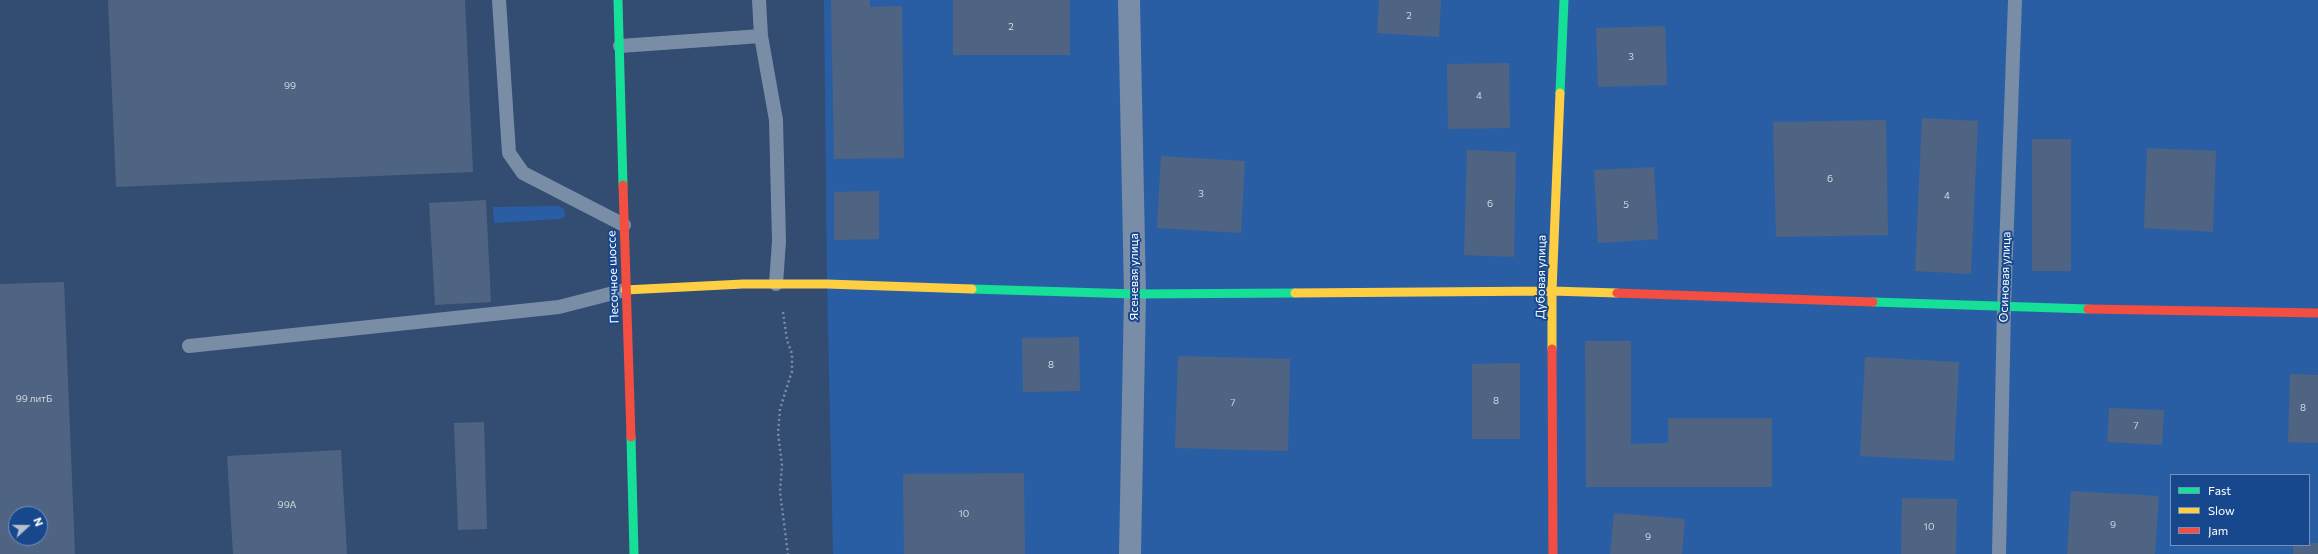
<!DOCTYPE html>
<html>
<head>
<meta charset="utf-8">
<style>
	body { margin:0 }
	#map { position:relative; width:2318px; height:554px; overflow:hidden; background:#324c72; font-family:Commissioner,sans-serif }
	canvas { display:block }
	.legend { position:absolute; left:2170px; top:474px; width:140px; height:72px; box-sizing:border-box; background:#17488d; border:1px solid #7491bb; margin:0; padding:5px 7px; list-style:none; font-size:12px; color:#fff }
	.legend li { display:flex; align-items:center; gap:8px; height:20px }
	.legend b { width:20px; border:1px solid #7491bb }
	.north { position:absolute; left:8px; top:506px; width:40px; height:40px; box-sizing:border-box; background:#17488d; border:1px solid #7491bb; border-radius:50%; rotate:69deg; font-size:11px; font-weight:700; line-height:16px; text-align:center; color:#fff }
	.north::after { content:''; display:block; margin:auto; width:14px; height:18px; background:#b7c0ce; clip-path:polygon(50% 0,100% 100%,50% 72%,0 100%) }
</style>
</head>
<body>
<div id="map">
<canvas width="2318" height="554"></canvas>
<ul class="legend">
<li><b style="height:5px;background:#16e098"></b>Fast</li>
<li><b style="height:5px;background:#ffcf43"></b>Slow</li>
<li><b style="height:5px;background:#f24e42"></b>Jam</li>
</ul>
<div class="north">N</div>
</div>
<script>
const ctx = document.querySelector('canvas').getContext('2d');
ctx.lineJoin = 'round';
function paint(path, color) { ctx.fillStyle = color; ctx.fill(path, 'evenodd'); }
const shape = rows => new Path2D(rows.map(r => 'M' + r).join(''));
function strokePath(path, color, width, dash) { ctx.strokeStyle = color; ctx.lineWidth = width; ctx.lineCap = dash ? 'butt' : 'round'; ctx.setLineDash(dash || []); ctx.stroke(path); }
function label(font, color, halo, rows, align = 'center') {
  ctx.font = font + ' Commissioner,sans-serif'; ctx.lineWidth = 4; ctx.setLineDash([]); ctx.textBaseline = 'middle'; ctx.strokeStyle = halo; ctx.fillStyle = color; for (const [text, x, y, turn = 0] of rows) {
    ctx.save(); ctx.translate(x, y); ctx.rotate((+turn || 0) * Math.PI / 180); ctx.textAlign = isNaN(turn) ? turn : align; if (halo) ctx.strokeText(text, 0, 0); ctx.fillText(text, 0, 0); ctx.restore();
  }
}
paint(shape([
	[824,0,2318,0,2318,554,833,554,827,284],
	[2171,475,2309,475,2309,545,2171,545],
	[559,206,564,209,565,217,560,219,494,223,493,207]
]), '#2a5ea4');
paint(shape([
	[108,0,465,0,473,172,116,187],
	[831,0,870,0,870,7,902,6,904,158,834,159],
	[953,0,1070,0,1070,55,953,55],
	[1379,0,1441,0,1439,37,1377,33],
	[1665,26,1667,85,1598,87,1596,28],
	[1509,63,1510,128,1448,129,1447,64],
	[1922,118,1978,121,1971,274,1915,271],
	[1886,120,1888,235,1776,237,1773,122],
	[2032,139,2071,139,2071,271,2032,271],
	[2147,148,2216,151,2213,232,2144,228],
	[1467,150,1516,152,1514,257,1464,255],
	[1161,156,1245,161,1241,233,1157,228],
	[1654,167,1658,239,1598,243,1594,170],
	[879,191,879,239,834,240,834,192],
	[486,200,491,302,435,305,429,203],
	[64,282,75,554,0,554,0,284],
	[16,514,40,514,40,538,16,538],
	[1079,337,1080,391,1023,392,1022,338],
	[1585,341,1631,341,1631,444,1668,443,1668,418,1772,418,1772,487,1586,487],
	[1178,356,1290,359,1288,451,1175,448],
	[1865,357,1959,362,1954,461,1860,456],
	[1520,363,1520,439,1472,439,1472,364],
	[2290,374,2318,375,2318,443,2288,442],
	[2109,408,2164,410,2162,445,2107,442],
	[484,422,487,529,458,530,454,423],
	[341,450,347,554,233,554,227,456],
	[1024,473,1025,554,904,554,903,474],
	[2071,491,2159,496,2155,554,2067,554],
	[1902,498,1957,499,1956,554,1901,554],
	[1614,513,1685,519,1682,554,1610,554],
	[2309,543,2318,543,2318,554,2293,554,2293,545,2309,545]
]), '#4f6482');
strokePath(shape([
	[783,312,787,340,792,354,792,371,780,409,778,433,782,465,780,492,788,554]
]), '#798da6', 2.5, [2, 3]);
strokePath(shape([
	[499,0,509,153,523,173,624,225],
	[761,36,776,120,779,241,776,284],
	[620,46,761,36,759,0],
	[189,346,559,307,625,290],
	[1999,554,2004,307,2015,0]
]), '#798da6', 14);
strokePath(shape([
	[1129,0,1135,294,1130,554]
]), '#798da6', 22);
strokePath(shape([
	[618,0,623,185],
	[1560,93,1564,0],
	[972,289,1135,294,1295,293],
	[1873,302,2088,309],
	[631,437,634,554]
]), '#16e098', 9);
strokePath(shape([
	[625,290,743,284,827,284,972,289],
	[1295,293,1552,291,1617,293],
	[1552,349,1552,291,1560,93]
]), '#ffcf43', 9);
strokePath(shape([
	[623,185,631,437],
	[1617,293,1873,302],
	[2088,309,2318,313],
	[1552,349,1553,554]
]), '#f24e42', 9);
label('10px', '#d3d8e0', null, [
	["2",1409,16],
	["2",1011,27],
	["3",1631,57],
	["99",290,86],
	["4",1479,96],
	["6",1830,179],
	["3",1201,194],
	["4",1947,196],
	["6",1490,204],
	["5",1626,205],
	["8",1051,365],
	["99 литБ",34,399],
	["8",1496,401],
	["7",1233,403],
	["8",2303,408],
	["7",2136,426],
	["99А",287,505],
	["10",964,514],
	["9",2113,525],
	["10",1929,527],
	["9",1648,537]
]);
label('12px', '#fff', '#17488d', [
	["Песочное шоссе",613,277,-92],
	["Ясеневая улица",1134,277,-90],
	["Дубовая улица",1541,277,-89],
	["Осиновая улица",2005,277,-88]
]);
</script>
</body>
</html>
